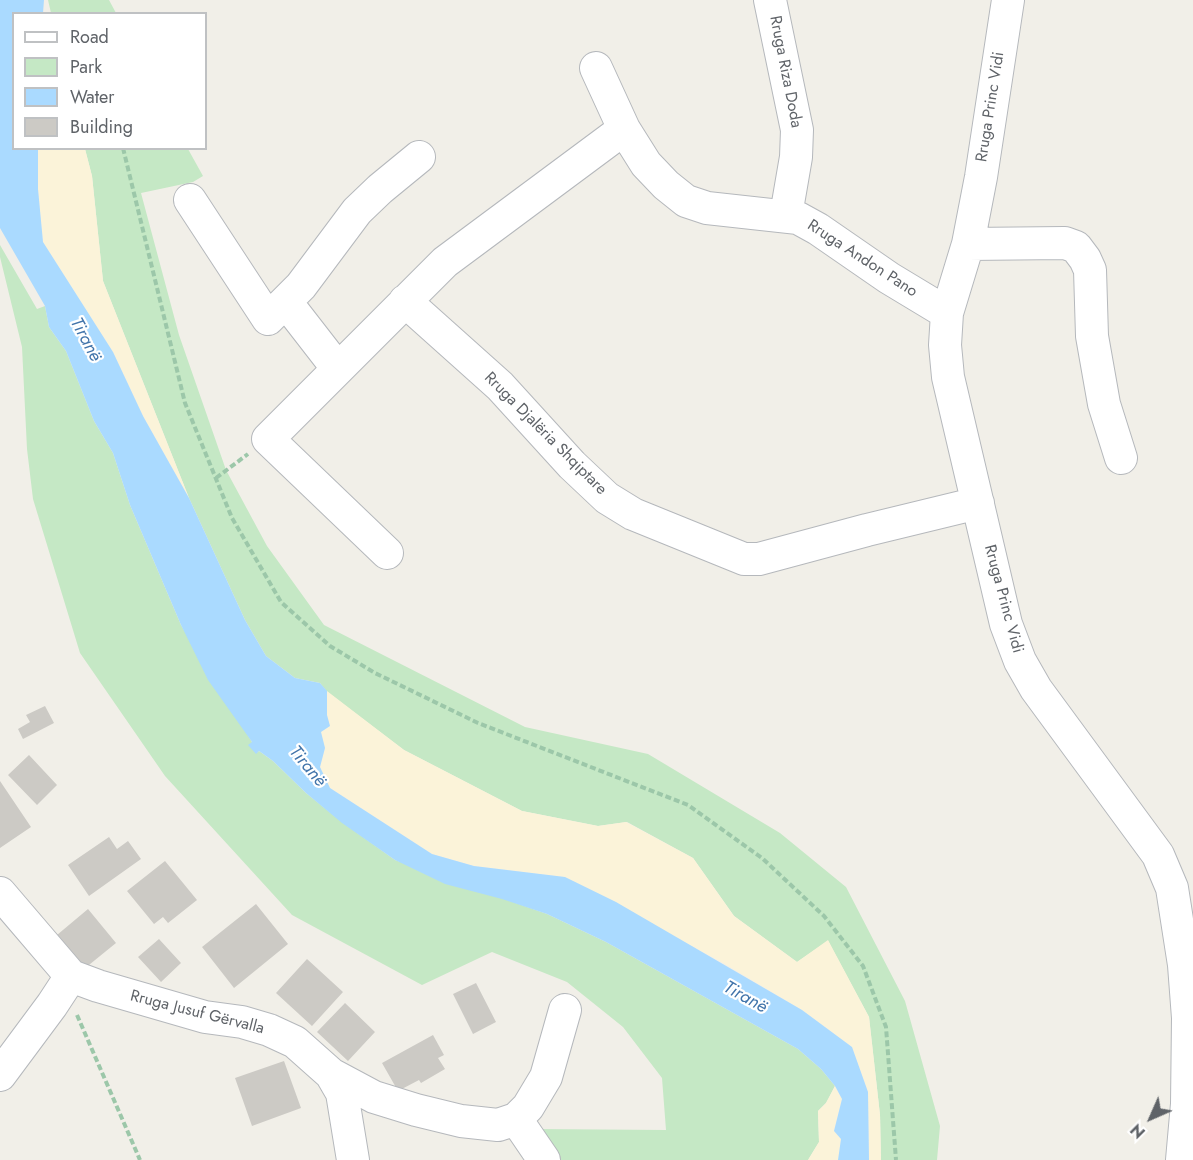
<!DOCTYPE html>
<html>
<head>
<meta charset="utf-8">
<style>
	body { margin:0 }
	#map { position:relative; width:1193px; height:1160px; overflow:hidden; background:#f1efe8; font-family:Jost,sans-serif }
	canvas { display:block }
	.legend { position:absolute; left:12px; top:12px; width:195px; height:138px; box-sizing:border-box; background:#fff; border:2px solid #bfc1c3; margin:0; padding:8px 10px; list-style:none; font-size:18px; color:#5f6368 }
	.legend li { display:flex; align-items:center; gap:12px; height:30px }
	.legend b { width:30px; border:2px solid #bfc1c3 }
	.north { position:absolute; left:1121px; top:1088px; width:60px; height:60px; -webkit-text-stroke:4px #fff; paint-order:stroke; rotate:225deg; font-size:16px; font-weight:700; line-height:24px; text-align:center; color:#5f6368 }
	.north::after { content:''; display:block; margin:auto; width:21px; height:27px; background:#5f6368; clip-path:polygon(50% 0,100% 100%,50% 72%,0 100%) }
</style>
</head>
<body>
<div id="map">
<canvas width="1193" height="1160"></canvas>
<ul class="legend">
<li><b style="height:8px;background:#fff"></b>Road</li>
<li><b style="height:16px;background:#c5e8c5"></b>Park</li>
<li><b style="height:16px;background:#aadaff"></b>Water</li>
<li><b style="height:16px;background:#cccac5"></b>Building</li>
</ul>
<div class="north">N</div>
</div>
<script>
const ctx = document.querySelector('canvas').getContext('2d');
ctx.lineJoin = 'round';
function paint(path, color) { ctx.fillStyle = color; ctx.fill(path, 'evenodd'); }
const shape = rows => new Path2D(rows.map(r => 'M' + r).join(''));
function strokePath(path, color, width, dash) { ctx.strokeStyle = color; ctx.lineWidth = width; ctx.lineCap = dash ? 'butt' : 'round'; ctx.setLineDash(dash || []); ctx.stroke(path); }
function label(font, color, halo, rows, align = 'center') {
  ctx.font = font + ' Jost,sans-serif'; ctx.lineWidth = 4.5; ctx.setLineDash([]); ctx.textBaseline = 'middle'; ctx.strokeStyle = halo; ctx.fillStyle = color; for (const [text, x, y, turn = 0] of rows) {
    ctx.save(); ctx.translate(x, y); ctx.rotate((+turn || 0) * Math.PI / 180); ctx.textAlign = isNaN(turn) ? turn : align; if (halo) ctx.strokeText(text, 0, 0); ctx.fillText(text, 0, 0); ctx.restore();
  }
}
paint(shape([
	[48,0,109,0,116,13,51,13],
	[85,149,188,149,203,176,193,182,141,193,179,335,226,470,267,546,324,625,525,727,648,754,780,833,846,887,905,1001,940,1126,937,1160,881,1160,880,1115,869,1017,828,941,797,962,734,916,693,858,627,822,598,826,522,811,404,750,327,692,320,683,295,678,266,656,245,620,189,498,103,281,92,176],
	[0,245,37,309,45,306,49,327,66,351,94,421,113,453,130,505,181,625,252,742,256,753,259,751,273,761,306,793,342,822,395,860,547,914,606,942,798,1049,821,1069,835,1086,826,1103,818,1111,819,1142,808,1160,554,1160,533,1129,666,1130,662,1078,623,1027,567,982,492,952,422,985,292,915,165,776,80,653,33,499,27,449,22,347,0,257]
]), '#c5e8c5');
paint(shape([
	[38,149,85,149,92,176,103,281,189,498,143,416,113,352,43,242,38,189],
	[327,691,404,750,522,811,598,826,626,822,693,858,734,916,797,962,828,940,869,1017,880,1115,881,1160,869,1160,868,1092,852,1047,802,1010,723,963,565,877,474,866,432,854,330,788,320,767,325,748,321,732,330,726,327,715],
	[835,1086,842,1099,834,1130,841,1139,838,1160,808,1160,819,1142,818,1111,826,1103]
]), '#fbf3d9');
paint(shape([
	[0,0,44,0,43,13,14,14,14,148,38,149,38,189,43,242,113,352,143,416,189,498,245,620,266,656,295,678,320,683,327,691,327,715,330,726,321,732,325,748,320,767,330,788,432,854,474,866,565,877,616,902,802,1010,852,1047,868,1092,869,1160,838,1160,841,1139,834,1131,842,1099,835,1086,821,1069,798,1049,606,942,547,914,502,899,445,884,395,860,342,823,306,793,273,761,259,751,256,754,248,745,252,742,208,680,181,625,130,505,113,453,94,421,66,351,49,327,45,306,0,228]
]), '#aadaff');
paint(shape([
	[45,706,54,723,23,739,18,729,30,722,26,715],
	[29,755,57,785,37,805,8,775],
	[0,781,31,827,0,848],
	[109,837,117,849,128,841,141,859,89,896,68,865],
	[165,861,197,900,168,923,163,917,154,924,127,891],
	[256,904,288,944,234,988,202,947],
	[88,909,116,943,84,969,57,935],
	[159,939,181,963,161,982,138,957],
	[307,959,343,992,312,1026,276,993],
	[476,983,496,1022,473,1034,453,994],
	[345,1003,375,1032,348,1061,317,1032],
	[433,1035,444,1055,438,1058,445,1069,421,1083,419,1080,398,1091,382,1063],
	[284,1061,301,1108,252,1126,235,1078]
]), '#cccac5');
const minor = shape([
	[770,0,797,130,796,157,786,215],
	[1008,0,981,177,968,244,947,313,945,345,948,377,1006,624,1020,661,1036,689,1158,855,1172,888,1184,965,1188,1018,1187,1104,1182,1160],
	[596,68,624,129,646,164,666,185,686,201,707,208,798,218,818,229,889,278,947,313],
	[190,200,268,319,301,286,357,211,380,189,419,157],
	[968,244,1065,243,1076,247,1085,259,1090,270,1092,336,1104,404,1121,458],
	[405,301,500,386,572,465,607,498,633,514,744,559,759,559,867,530,978,503],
	[286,302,338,369],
	[387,553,268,439,445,262,624,129],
	[0,893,71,976,98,986,205,1017,242,1022,269,1030,295,1042,331,1074,342,1093,353,1160],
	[331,1074,374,1097,416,1110,461,1121,498,1125,516,1119,528,1107,546,1077,565,1010],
	[0,1075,52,1005,71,976],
	[516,1119,544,1160]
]);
strokePath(minor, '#b5b8bc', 34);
strokePath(shape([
	[123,148,185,403,232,518,281,602,330,646,375,673,478,723,688,805,762,858,824,916,863,966,886,1027,896,1160],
	[216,478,248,454],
	[77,1015,140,1160]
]), '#9cc7a9', 4, [6, 3]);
strokePath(minor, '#fff', 32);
label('16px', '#5f6368', '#fff', [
	["Rruga Riza Doda",785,72,79],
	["Rruga Princ Vidi",991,107,-81],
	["Rruga Andon Pano",862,259,33],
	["Rruga Djalëria Shqiptare",545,434,45],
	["Rruga Princ Vidi",1003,599,75],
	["Rruga Jusuf Gërvalla",197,1013,14]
]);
label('italic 18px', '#4174aa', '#fff', [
	["Tiranë",85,340,62],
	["Tiranë",307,767,50],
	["Tiranë",745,998,29]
]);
</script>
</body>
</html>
